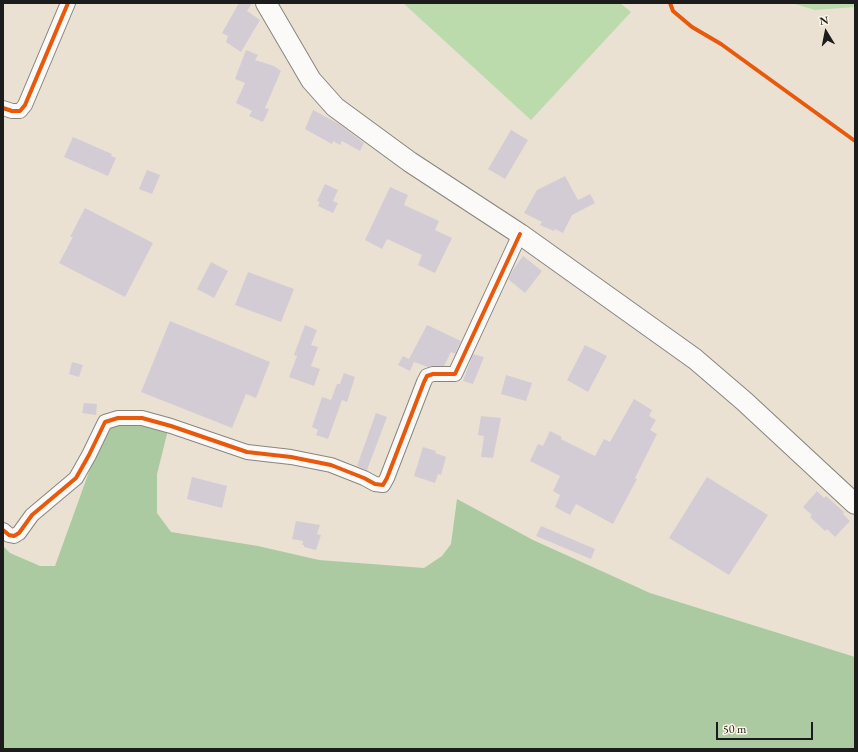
<!DOCTYPE html>
<html>
<head>
<meta charset="utf-8">
<style>
	body { margin:0 }
	#map { position:relative; width:858px; height:752px; overflow:hidden; background:#eae1d3; font-family:"EB Garamond",serif }
	canvas { display:block }
	.frame { position:absolute; inset:0; border:4px solid #1c1c1c; pointer-events:none }
	.north { position:absolute; left:806px; top:12px; width:40px; height:40px; -webkit-text-stroke:3px #fcf5e5; paint-order:stroke; rotate:350deg; font-size:11px; font-weight:700; line-height:16px; text-align:center; color:#1c1c1c }
	.north::after { content:''; display:block; margin:auto; width:14px; height:18px; background:#1c1c1c; clip-path:polygon(50% 0,100% 100%,50% 72%,0 100%) }
	.scale { position:absolute; left:716px; top:722px; width:97px; height:18px; box-sizing:border-box; border:2px solid #1c1c1c; border-top:0; padding-left:5px; font-size:12px; line-height:14px; white-space:nowrap; color:#1c1c1c; -webkit-text-stroke:3px #fcf5e5; paint-order:stroke }
</style>
</head>
<body>
<div id="map">
<canvas width="858" height="752"></canvas>
<div class="frame"></div>
<div class="north">N</div>
<div class="scale">50 m</div>
</div>
<script>
const ctx = document.querySelector('canvas').getContext('2d');
ctx.lineJoin = 'round';
function paint(path, color) { ctx.fillStyle = color; ctx.fill(path, 'evenodd'); }
const shape = rows => new Path2D(rows.map(r => 'M' + r).join(''));
function strokePath(path, color, width, dash) { ctx.strokeStyle = color; ctx.lineWidth = width; ctx.lineCap = dash ? 'butt' : 'round'; ctx.setLineDash(dash || []); ctx.stroke(path); }
paint(shape([
	[403,3,620,3,631,12,531,120],
	[792,3,855,3,855,7,815,10]
]), '#bbdbac');
paint(shape([
	[132,417,168,430,157,474,157,513,171,532,258,546,319,560,424,568,442,556,451,544,457,499,533,540,650,593,855,657,855,749,3,749,3,546,10,553,40,566,55,566,103,433,114,424]
]), '#abcaa1');
paint(shape([
	[239,3,252,3,247,11,260,20,241,52,226,42,228,36,222,33],
	[246,50,258,55,255,60,274,66,281,71,265,108,269,109,263,122,249,116,252,111,236,103,245,83,235,79],
	[313,110,339,124,364,143,360,151,342,141,340,145,333,141,332,144,305,129],
	[511,130,528,140,505,179,488,169],
	[73,137,112,154,111,156,116,158,108,176,64,157],
	[147,170,160,175,152,194,139,189],
	[565,176,578,200,590,194,595,203,572,215,563,233,555,229,554,231,540,225,542,222,524,213,537,190],
	[325,184,338,190,333,201,338,203,333,213,318,206,320,202,317,201],
	[390,187,408,195,404,205,439,221,435,230,452,238,435,273,418,265,422,255,387,239,382,249,365,240],
	[85,208,153,243,125,297,59,263,73,237,70,237],
	[523,256,542,271,525,293,508,279,513,270],
	[211,262,228,271,214,298,197,289],
	[248,272,294,289,281,322,235,305],
	[170,321,270,362,256,398,246,394,232,428,141,392],
	[305,325,317,330,311,345,318,347,311,366,320,369,314,386,289,377,297,356,294,355],
	[427,325,461,341,455,354,451,352,444,366,428,367,414,362,410,371,398,365,403,356,409,359],
	[585,345,607,356,588,392,567,380],
	[473,354,484,357,473,384,463,381],
	[72,362,83,365,79,377,69,374],
	[344,373,355,377,347,402,342,400,328,439,316,435,318,430,312,427,322,397,331,400,337,384,340,384],
	[506,375,532,383,526,401,501,394],
	[634,399,652,410,649,416,656,420,650,430,657,434,635,478,637,479,613,524,576,504,570,515,555,507,560,495,553,491,560,476,530,461,538,444,543,446,550,431,562,437,561,439,595,456,604,439,610,442],
	[84,403,97,404,96,415,82,413],
	[376,413,387,417,367,470,357,466],
	[481,416,501,418,493,458,481,457,484,436,478,435],
	[423,447,436,451,435,453,446,457,441,475,438,474,435,483,414,476],
	[192,477,227,486,222,508,187,499],
	[707,477,768,515,729,575,669,538],
	[817,491,824,498,826,496,844,512,843,514,850,521,835,537,827,529,825,531,810,517,812,515,803,507],
	[296,521,320,525,317,534,321,535,316,550,304,547,304,545,302,545,303,541,292,539],
	[541,526,595,549,591,559,536,536]
]), '#d4ccd4');
const minor = shape([
	[3,108,12,111,20,111,25,105,68,3],
	[3,530,9,535,14,536,19,533,32,515,76,478,89,455,105,422,118,418,142,418,171,426,247,452,291,457,331,465,364,478,375,484,383,485,387,478,424,382,427,376,433,374,455,374,520,234]
]);
const secondary = shape([
	[266,3,311,80,335,107,410,162,520,234,695,359,744,401,855,504]
]);
strokePath(minor, '#89857e', 16);
strokePath(secondary, '#89857e', 22);
strokePath(minor, '#fcfaf8', 14);
strokePath(secondary, '#fcfaf8', 20);
strokePath(shape([
	[670,3,673,11,692,27,721,44,855,141],
	[3,108,12,111,20,111,25,105,68,3],
	[3,530,9,535,14,536,19,533,32,515,76,478,89,455,105,422,118,418,142,418,171,426,247,452,291,457,331,465,364,478,375,484,383,485,387,478,424,382,427,376,433,374,455,374,520,234]
]), '#e8590c', 4);
</script>
</body>
</html>
